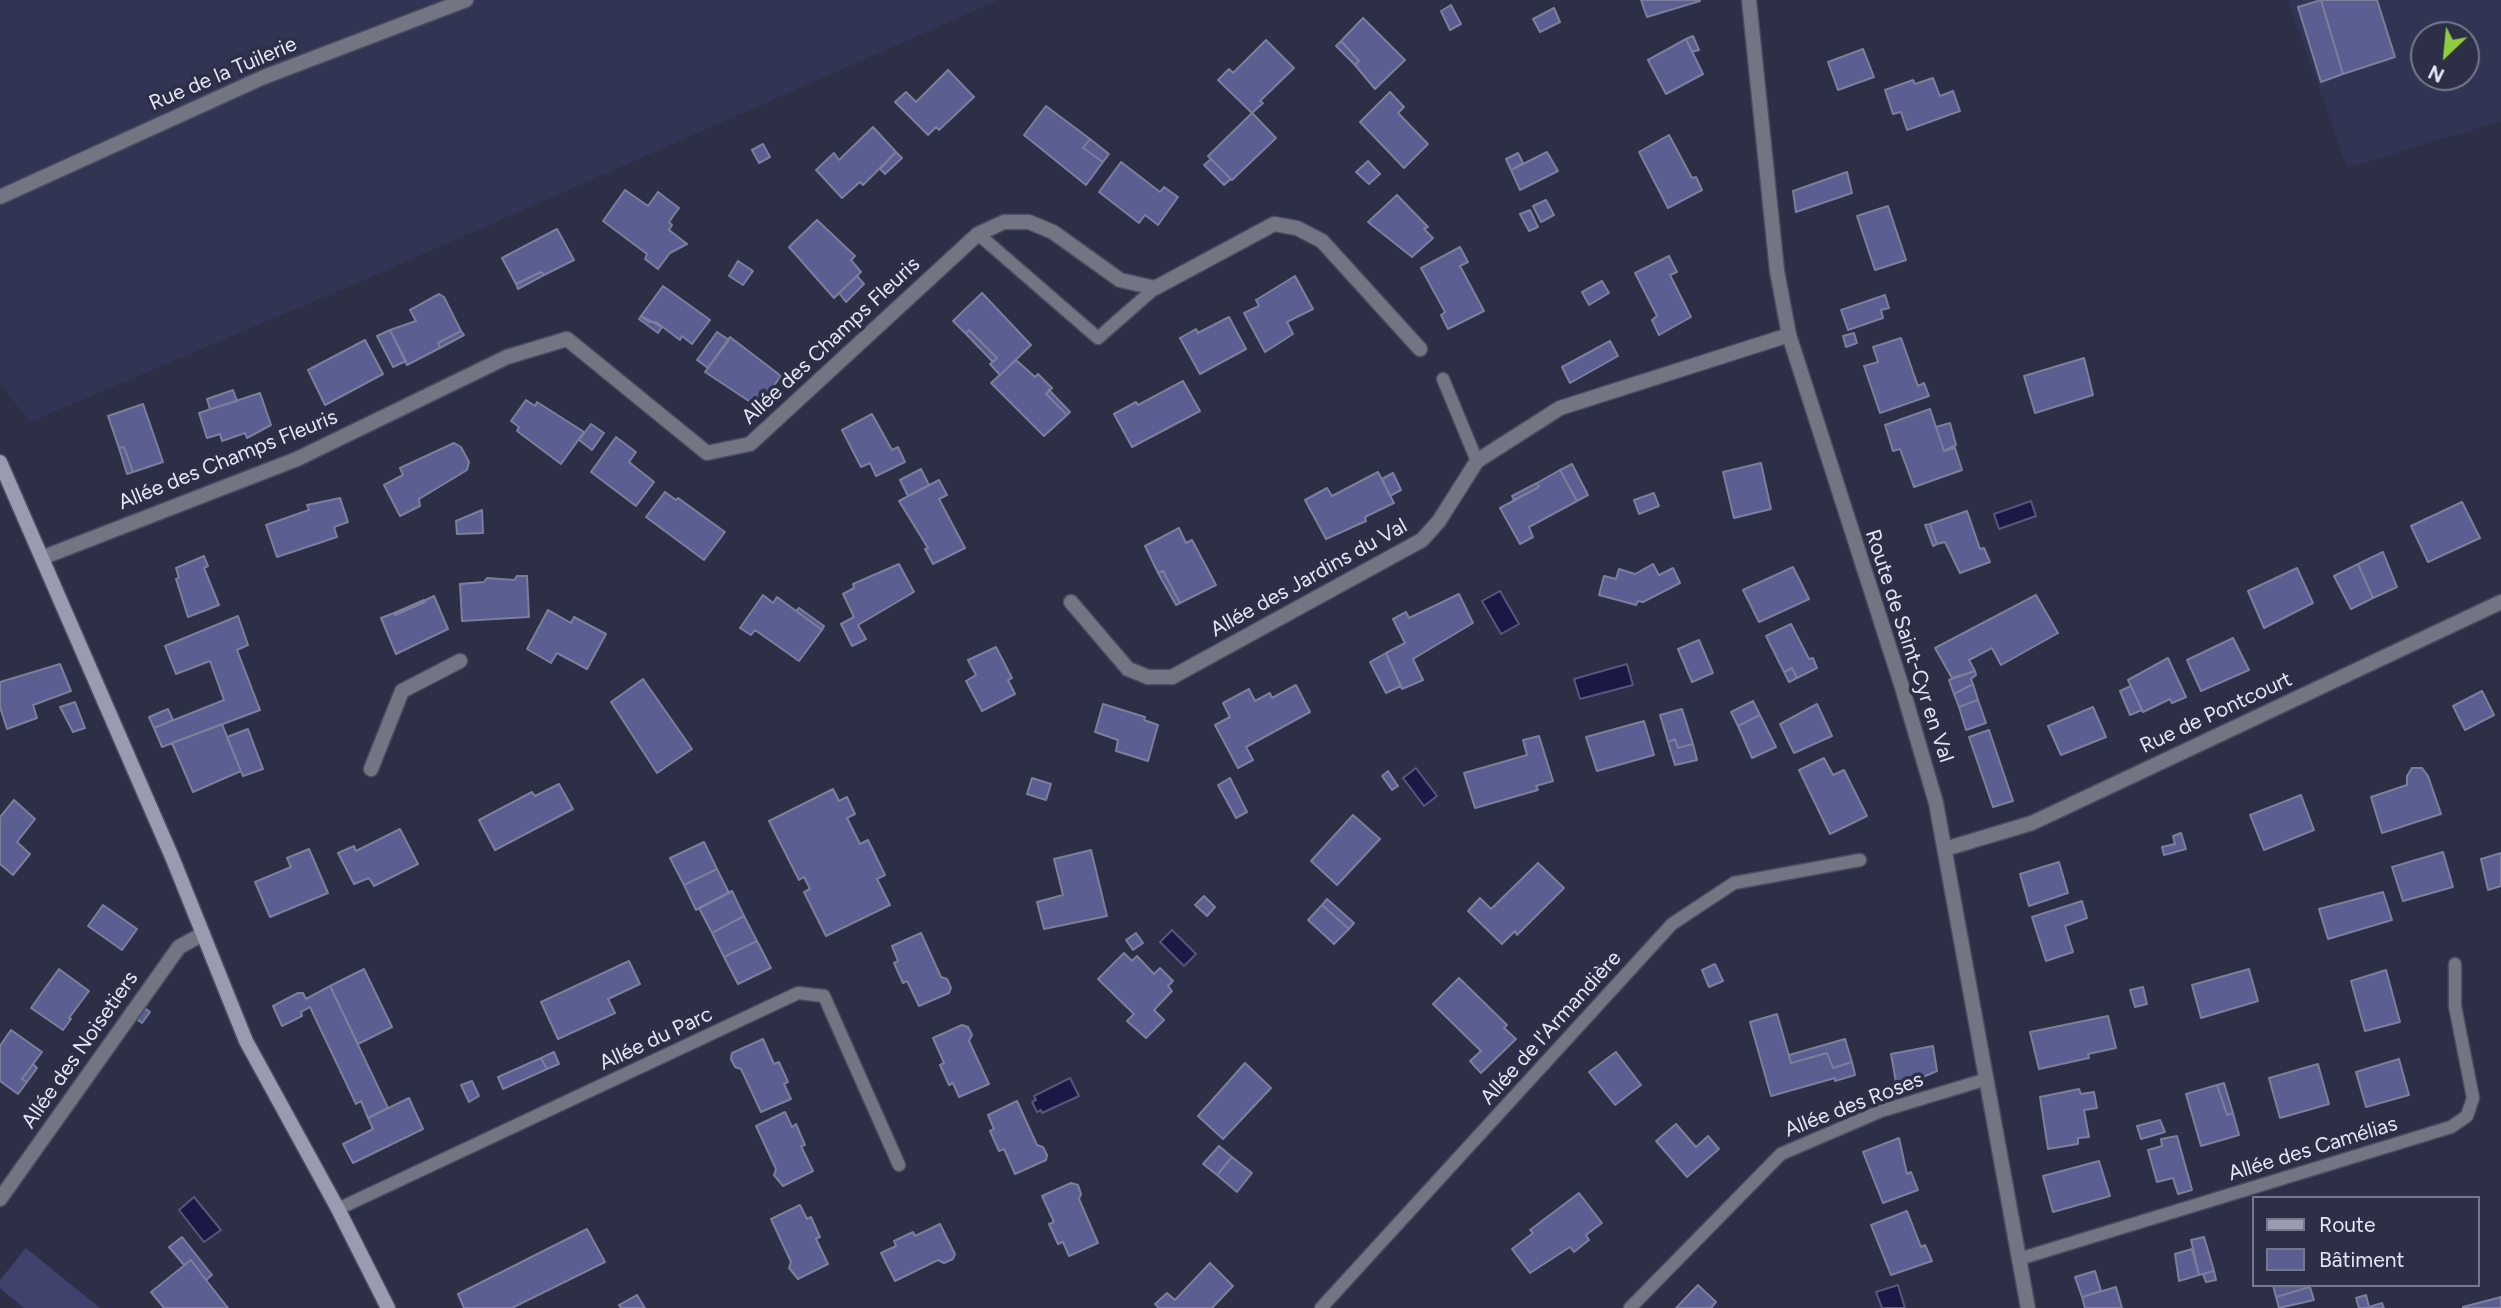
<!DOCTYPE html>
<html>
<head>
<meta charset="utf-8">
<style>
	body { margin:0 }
	#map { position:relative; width:2501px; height:1308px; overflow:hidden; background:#2d2f47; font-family:Figtree,sans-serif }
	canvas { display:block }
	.legend { position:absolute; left:2252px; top:1196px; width:228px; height:91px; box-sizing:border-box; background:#2d2f47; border:2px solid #76788d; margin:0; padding:9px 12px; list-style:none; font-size:21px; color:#e4e6f6 }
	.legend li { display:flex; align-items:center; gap:14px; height:35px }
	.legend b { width:35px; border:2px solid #76788d }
	.north { position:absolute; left:2410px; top:21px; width:70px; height:70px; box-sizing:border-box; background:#2d2f47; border:2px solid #76788d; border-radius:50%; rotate:206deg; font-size:19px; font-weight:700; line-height:28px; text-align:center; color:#e4e6f6 }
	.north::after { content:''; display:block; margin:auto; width:24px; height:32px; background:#91cd40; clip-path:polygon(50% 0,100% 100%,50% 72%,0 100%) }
</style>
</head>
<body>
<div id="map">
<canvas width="2501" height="1308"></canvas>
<ul class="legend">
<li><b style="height:9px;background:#999bb0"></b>Route</li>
<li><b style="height:19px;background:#5a5e91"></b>Bâtiment</li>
</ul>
<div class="north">N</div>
</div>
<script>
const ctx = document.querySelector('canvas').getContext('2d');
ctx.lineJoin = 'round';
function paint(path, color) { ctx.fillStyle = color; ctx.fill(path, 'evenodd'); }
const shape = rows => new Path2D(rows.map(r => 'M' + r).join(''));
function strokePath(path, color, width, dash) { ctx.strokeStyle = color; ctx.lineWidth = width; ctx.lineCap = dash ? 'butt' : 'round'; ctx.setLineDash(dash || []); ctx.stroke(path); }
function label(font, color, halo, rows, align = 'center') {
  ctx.font = font + ' Figtree,sans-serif'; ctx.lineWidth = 7; ctx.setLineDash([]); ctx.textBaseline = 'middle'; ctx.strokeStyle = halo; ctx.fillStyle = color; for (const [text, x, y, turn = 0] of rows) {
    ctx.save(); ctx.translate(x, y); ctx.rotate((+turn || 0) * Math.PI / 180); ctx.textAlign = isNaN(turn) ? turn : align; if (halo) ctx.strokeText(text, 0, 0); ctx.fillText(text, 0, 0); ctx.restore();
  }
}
paint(shape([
	[0,0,999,0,387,270,30,422,0,384],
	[2288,0,2501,0,2501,121,2347,168],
	[2424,35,2466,35,2466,77,2424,77]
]), '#323453');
paint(shape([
	[26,1248,100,1308,24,1308,0,1288,0,1280]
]), '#3f426d');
const water = shape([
	[2031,501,2036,516,1999,529,1994,514,2031,501],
	[1500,591,1519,624,1501,634,1482,601,1500,591],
	[1627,664,1633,685,1580,699,1574,679,1627,664],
	[1416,768,1437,796,1424,806,1403,778,1416,768],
	[1172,930,1196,954,1184,966,1160,942,1172,930],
	[1070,1078,1079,1096,1042,1113,1041,1110,1037,1112,1032,1102,1036,1100,1034,1096,1070,1078],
	[194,1197,221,1230,204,1242,179,1210,194,1197],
	[1898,1285,1905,1308,1882,1308,1876,1292,1898,1285]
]);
paint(water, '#1a1946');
strokePath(water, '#57567b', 2);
const building = shape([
	[1641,0,1700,0,1700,1,1647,17,1641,0],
	[2321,0,2377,0,2395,57,2343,74,2321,0],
	[2321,0,2343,74,2321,82,2298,7,2321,0],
	[1451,5,1461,24,1450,30,1441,11,1451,5],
	[1554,8,1560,22,1540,32,1533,19,1554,8],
	[1363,18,1405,60,1375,89,1355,65,1359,61,1341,41,1363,18],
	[1693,36,1699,50,1692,52,1686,39,1693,36],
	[1686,39,1703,74,1666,94,1648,60,1686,39],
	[1266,40,1294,68,1260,101,1263,103,1252,113,1218,80,1229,69,1233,73,1266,40],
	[1341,41,1359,61,1355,65,1336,46,1341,41],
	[1863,49,1874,77,1838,90,1828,62,1863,49],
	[948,70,974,97,939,130,936,127,928,135,895,102,906,92,916,102,948,70],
	[1933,78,1940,96,1953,91,1960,111,1907,130,1901,112,1893,114,1885,90,1913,80,1915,84,1933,78],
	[1390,92,1404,107,1398,113,1428,144,1404,168,1360,122,1390,92],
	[1046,106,1090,139,1083,148,1103,162,1086,185,1024,135,1046,106],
	[1252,113,1276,138,1232,180,1208,156,1252,113],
	[873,127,896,152,863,185,860,182,842,198,816,170,834,153,839,160,873,127],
	[1669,135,1692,178,1696,177,1702,190,1668,208,1639,152,1669,135],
	[1090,139,1109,154,1103,162,1083,148,1090,139],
	[763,144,770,157,759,163,752,150,763,144],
	[896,152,902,158,885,174,880,169,896,152],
	[1547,152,1558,171,1520,190,1511,170,1547,152],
	[1518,153,1523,163,1511,170,1506,159,1518,153],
	[1211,159,1231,179,1224,185,1204,165,1211,159],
	[1368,161,1380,174,1369,184,1356,172,1368,161],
	[1121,162,1160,192,1164,187,1178,197,1158,225,1145,215,1139,223,1099,192,1121,162],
	[1847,172,1852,193,1796,212,1793,191,1847,172],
	[625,190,648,206,658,192,679,208,669,222,672,225,669,230,687,244,670,253,658,269,645,259,647,254,603,221,625,190],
	[1397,195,1428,227,1424,229,1433,238,1412,257,1368,222,1397,195],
	[1546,200,1554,215,1541,222,1533,206,1546,200],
	[1888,206,1906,260,1875,270,1857,216,1888,206],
	[1530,210,1538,227,1529,231,1520,214,1530,210],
	[817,220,855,256,851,260,861,272,834,298,789,247,817,220],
	[557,229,574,260,544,275,541,272,516,284,502,258,557,229],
	[1460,247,1468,262,1460,266,1484,311,1448,329,1441,315,1445,312,1421,268,1460,247],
	[1669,256,1677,272,1670,275,1691,317,1659,335,1652,320,1657,316,1635,273,1669,256],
	[738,261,753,271,743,285,729,276,738,261],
	[541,272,544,275,518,289,516,284,541,272],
	[857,276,864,284,846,302,839,293,857,276],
	[1295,276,1313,309,1287,322,1293,334,1265,352,1244,313,1259,306,1256,300,1295,276],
	[1602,281,1609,293,1589,305,1582,292,1602,281],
	[663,286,710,320,692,344,682,336,680,340,656,322,649,322,641,316,663,286],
	[982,293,1031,345,1000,375,990,364,997,358,969,330,966,334,953,321,982,293],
	[439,294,444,297,461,331,438,343,440,348,407,365,390,330,416,321,410,310,439,294],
	[1885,295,1889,308,1881,310,1883,318,1848,330,1841,310,1885,295],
	[641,316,662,327,658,333,639,319,641,316],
	[1229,317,1246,349,1200,374,1180,338,1196,329,1198,333,1229,317],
	[390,330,406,361,393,367,377,336,390,330],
	[969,330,997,358,993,362,966,334,969,330],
	[461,331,464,335,440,348,438,343,461,331],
	[717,332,729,340,708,368,697,360,717,332],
	[1854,333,1857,343,1846,347,1843,336,1854,333],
	[730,337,781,376,758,407,705,372,730,337],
	[1901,338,1918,386,1924,383,1929,396,1880,413,1864,366,1878,362,1873,347,1901,338],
	[365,340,383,374,325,405,308,370,365,340],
	[1610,341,1618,356,1570,383,1562,367,1610,341],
	[2084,358,2093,395,2035,413,2024,376,2084,358],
	[1016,360,1035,377,1038,374,1052,388,1046,394,1067,415,1044,436,991,383,1016,360],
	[1183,381,1200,411,1132,447,1114,414,1136,402,1138,405,1183,381],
	[233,390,237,401,210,409,207,399,233,390],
	[1049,390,1070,412,1067,415,1046,394,1049,390],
	[260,393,271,425,247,438,245,433,222,441,220,434,207,438,199,413,260,393],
	[526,400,535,406,537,402,584,432,561,464,517,431,519,427,511,421,526,400],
	[143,404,163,462,133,472,124,447,119,448,108,416,143,404],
	[1930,409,1944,451,1955,448,1962,470,1914,487,1900,449,1893,451,1885,425,1930,409],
	[872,414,892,450,898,447,905,462,876,476,870,463,861,467,842,430,872,414],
	[1950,423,1956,445,1944,451,1936,427,1950,423],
	[591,424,604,433,592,450,579,440,591,424],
	[616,437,636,452,629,462,654,482,636,506,591,472,616,437],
	[454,443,461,447,469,462,467,470,419,499,420,506,400,516,384,485,403,475,400,468,454,443],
	[124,447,133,472,127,474,119,448,124,447],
	[1761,463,1771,509,1734,518,1723,472,1761,463],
	[1572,464,1588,495,1577,501,1560,470,1572,464],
	[921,469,929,485,908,496,900,480,921,469],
	[1560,470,1577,501,1529,527,1533,537,1520,544,1500,508,1539,487,1537,483,1560,470],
	[1378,472,1394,503,1365,517,1366,521,1326,539,1305,500,1327,488,1332,496,1378,472],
	[1393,473,1401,490,1390,496,1382,479,1393,473],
	[939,480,947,495,939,499,965,548,933,564,925,549,928,548,899,501,939,480],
	[1537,483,1539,487,1514,500,1512,496,1537,483],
	[665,492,676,500,678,498,725,532,704,560,646,517,665,492],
	[1654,493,1659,506,1639,514,1634,500,1654,493],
	[340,498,348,522,334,527,337,537,277,557,266,525,309,510,307,505,340,498],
	[2462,502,2480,538,2428,562,2411,526,2462,502],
	[482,510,483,533,457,534,456,521,482,510],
	[1967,511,1980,549,1984,548,1990,562,1960,573,1945,542,1937,544,1930,524,1967,511],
	[1930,524,1937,544,1933,546,1925,525,1930,524],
	[1179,528,1186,543,1192,540,1216,585,1180,603,1163,571,1158,573,1145,546,1179,528],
	[2383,552,2397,587,2373,598,2358,564,2383,552],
	[204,556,208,566,204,568,219,605,188,617,176,579,179,578,176,568,204,556],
	[899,564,914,592,858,625,866,639,852,646,841,624,854,617,843,594,854,588,853,584,899,564],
	[1653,564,1659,575,1673,568,1680,583,1643,602,1638,601,1636,605,1599,595,1604,576,1616,579,1619,569,1635,574,1653,564],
	[2358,564,2373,598,2351,609,2334,576,2358,564],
	[1793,567,1809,599,1759,622,1743,590,1793,567],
	[2297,568,2313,603,2264,628,2248,591,2297,568],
	[1163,571,1180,603,1176,605,1158,573,1163,571],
	[517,576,527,576,529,617,462,621,460,584,484,582,487,578,514,580,517,576],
	[1459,594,1473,623,1413,659,1423,680,1402,689,1386,653,1405,643,1393,619,1406,612,1409,618,1459,594],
	[763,595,773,603,777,597,822,630,799,661,755,630,751,635,740,628,763,595],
	[2036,595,2058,633,2001,665,1992,648,1969,660,1975,671,1952,678,1935,648,2036,595],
	[434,596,448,629,396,654,381,618,394,613,395,615,434,596],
	[424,600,425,602,395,615,394,613,424,600],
	[799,608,824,626,822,630,796,611,799,608],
	[548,610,571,623,574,617,606,634,587,669,557,653,551,663,527,649,548,610],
	[238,616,248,645,237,650,260,710,162,747,154,728,224,700,210,661,176,674,165,646,238,616],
	[1791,624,1809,659,1813,658,1817,668,1797,678,1792,668,1784,672,1766,636,1791,624],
	[2233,638,2249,670,2201,691,2187,660,2233,638],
	[1699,640,1713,673,1692,682,1678,649,1699,640],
	[996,647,1012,678,1008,680,1015,694,982,711,966,681,976,675,968,660,996,647],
	[1386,653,1401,686,1386,693,1370,662,1386,653],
	[2168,658,2186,697,2172,703,2170,699,2143,712,2128,680,2168,658],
	[60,664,71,691,33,705,37,718,7,729,0,707,0,682,60,664],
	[1792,668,1797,678,1789,682,1784,672,1792,668],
	[1975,671,1976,675,1971,679,1973,684,1954,694,1949,680,1975,671],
	[643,679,692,749,657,773,611,702,643,679],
	[1973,684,1978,700,1959,707,1954,694,1973,684],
	[1296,685,1310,712,1246,747,1253,760,1238,768,1215,725,1230,717,1223,703,1249,689,1255,701,1270,693,1272,698,1296,685],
	[2131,686,2142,710,2130,715,2120,691,2131,686],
	[2482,691,2494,715,2465,730,2453,706,2482,691],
	[1978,700,1986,723,1966,730,1959,707,1978,700],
	[1753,701,1760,715,1738,726,1731,712,1753,701],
	[75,702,85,728,73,732,60,707,75,702],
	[1103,704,1145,717,1144,720,1158,725,1148,761,1116,751,1118,740,1095,732,1103,704],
	[1817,704,1832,736,1794,753,1780,724,1817,704],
	[2093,707,2106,737,2061,755,2048,726,2093,707],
	[168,709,173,720,154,728,149,717,168,709],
	[1682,709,1693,744,1678,748,1675,739,1668,742,1660,715,1682,709],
	[1760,715,1776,747,1752,758,1738,726,1760,715],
	[1644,721,1654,755,1597,771,1586,737,1644,721],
	[222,724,241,771,193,792,172,743,222,724],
	[248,729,263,769,243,776,227,737,248,729],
	[1989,730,2013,801,1993,807,1969,737,1989,730],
	[1539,736,1553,781,1536,786,1538,790,1475,808,1464,773,1527,755,1523,740,1539,736],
	[1675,739,1678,748,1693,744,1697,760,1675,765,1668,742,1675,739],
	[1824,758,1833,775,1844,770,1867,816,1830,834,1799,770,1824,758],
	[2412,768,2422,768,2428,776,2441,814,2382,833,2371,797,2407,785,2407,776,2412,768],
	[1388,771,1398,786,1392,790,1382,776,1388,771],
	[1032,778,1051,784,1046,800,1027,794,1032,778],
	[1230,778,1247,812,1236,818,1218,785,1230,778],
	[559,784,573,809,495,850,479,820,532,792,535,796,559,784],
	[833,789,839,801,847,797,855,814,847,818,860,844,868,840,885,875,877,879,890,905,826,936,804,892,810,889,804,877,799,880,769,821,833,789],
	[2301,795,2314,830,2264,850,2250,815,2301,795],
	[14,800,35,819,17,842,30,854,13,875,0,864,0,817,14,800],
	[1353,815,1380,839,1337,885,1311,861,1353,815],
	[400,829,418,864,374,886,369,878,354,884,338,853,354,846,356,851,400,829],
	[2181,833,2186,849,2164,855,2162,847,2175,844,2173,836,2181,833],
	[704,842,717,869,684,885,670,858,704,842],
	[309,849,328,893,270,917,255,882,291,867,287,858,309,849],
	[1091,850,1107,916,1044,929,1037,902,1063,895,1054,859,1091,850],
	[2443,852,2453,887,2403,901,2392,867,2443,852],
	[2501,853,2501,886,2488,890,2481,859,2501,853],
	[2059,862,2068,893,2029,906,2020,874,2059,862],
	[1538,863,1564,888,1517,935,1515,931,1502,944,1468,911,1480,898,1491,909,1538,863],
	[717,869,729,893,696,910,684,885,717,869],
	[732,891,744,916,712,933,699,908,732,891],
	[2383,892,2392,920,2328,939,2319,909,2383,892],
	[1204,896,1215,907,1207,916,1195,905,1204,896],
	[1327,899,1354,923,1349,929,1322,905,1327,899],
	[2082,901,2087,918,2065,926,2073,952,2046,961,2032,917,2082,901],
	[103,905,137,929,122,950,88,926,103,905],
	[1322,905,1349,929,1334,944,1308,920,1322,905],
	[744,916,757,941,724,957,712,933,744,916],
	[921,933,941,977,947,979,951,988,949,993,919,1006,907,981,903,983,894,963,898,961,892,946,921,933],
	[1136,933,1143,943,1133,950,1126,940,1136,933],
	[757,941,771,968,738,984,724,957,757,941],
	[1124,953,1132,961,1137,956,1154,974,1160,968,1173,981,1168,986,1172,991,1154,1010,1164,1020,1146,1038,1127,1021,1134,1014,1098,979,1124,953],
	[629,961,640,984,608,999,615,1013,558,1039,541,1002,629,961],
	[1715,964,1723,981,1709,987,1702,970,1715,964],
	[59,969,89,991,69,1018,71,1019,63,1030,31,1008,59,969],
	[364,969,392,1027,358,1044,330,986,364,969],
	[2249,969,2258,1001,2201,1018,2192,985,2249,969],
	[2386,970,2400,1022,2365,1031,2351,981,2386,970],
	[1459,978,1507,1025,1504,1028,1516,1039,1481,1073,1470,1061,1481,1051,1433,1004,1459,978],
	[330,986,388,1108,368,1118,361,1101,356,1104,310,1007,301,1012,302,1016,282,1026,273,1006,298,993,303,993,306,999,330,986],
	[2143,987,2147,1004,2135,1007,2130,990,2143,987],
	[143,1007,150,1012,142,1023,135,1018,143,1007],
	[1777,1014,1791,1063,1827,1053,1833,1068,1852,1062,1855,1075,1835,1081,1835,1078,1771,1096,1750,1022,1777,1014],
	[2108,1016,2116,1048,2088,1054,2089,1058,2039,1069,2030,1032,2108,1016],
	[962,1025,968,1027,972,1035,969,1041,989,1084,959,1097,953,1083,949,1085,940,1065,944,1063,933,1038,962,1025],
	[11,1030,42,1052,22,1079,27,1082,18,1094,0,1081,0,1046,11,1030],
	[763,1039,774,1064,779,1062,788,1082,784,1084,791,1099,761,1112,741,1069,735,1067,731,1059,732,1053,763,1039],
	[1845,1039,1852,1062,1833,1068,1827,1053,1791,1063,1789,1055,1845,1039],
	[1933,1046,1937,1071,1897,1088,1891,1054,1933,1046],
	[554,1052,559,1064,547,1069,541,1058,554,1052],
	[1616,1052,1641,1085,1615,1105,1589,1072,1616,1052],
	[541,1058,547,1069,503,1089,498,1077,541,1058],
	[2399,1059,2409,1095,2366,1107,2356,1072,2399,1059],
	[1245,1063,1271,1088,1223,1139,1198,1116,1245,1063],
	[33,1064,37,1068,27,1082,22,1079,33,1064],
	[2318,1064,2329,1104,2280,1118,2269,1078,2318,1064],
	[472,1081,479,1096,469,1102,461,1085,472,1081],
	[2224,1083,2233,1113,2227,1115,2217,1085,2224,1083],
	[2217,1085,2227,1115,2233,1113,2239,1135,2201,1146,2186,1094,2217,1085],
	[2079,1089,2081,1094,2094,1092,2097,1108,2084,1110,2089,1137,2078,1138,2078,1144,2048,1149,2040,1097,2079,1089],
	[409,1098,423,1129,353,1163,343,1144,373,1129,368,1118,409,1098],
	[1017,1101,1037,1145,1043,1147,1047,1155,1046,1160,1015,1174,1004,1149,999,1151,990,1131,994,1129,988,1115,1017,1101],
	[785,1112,792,1127,796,1124,805,1145,801,1146,813,1171,783,1186,774,1175,776,1169,756,1126,785,1112],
	[2160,1120,2165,1132,2141,1139,2137,1126,2160,1120],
	[1676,1124,1696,1147,1708,1136,1719,1149,1687,1177,1656,1141,1676,1124],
	[2177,1136,2192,1190,2178,1194,2173,1178,2157,1182,2148,1150,2162,1146,2161,1139,2177,1136],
	[1899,1138,1907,1174,1911,1172,1918,1190,1883,1203,1863,1152,1899,1138],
	[1219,1146,1232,1157,1217,1175,1203,1164,1219,1146],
	[1232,1157,1252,1173,1237,1192,1217,1175,1232,1157],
	[2099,1161,2110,1196,2053,1212,2043,1176,2099,1161],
	[1071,1183,1078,1185,1081,1194,1079,1199,1098,1243,1069,1256,1063,1242,1058,1244,1049,1224,1054,1222,1042,1196,1071,1183],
	[1579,1193,1602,1223,1586,1235,1589,1240,1574,1252,1570,1247,1530,1273,1512,1249,1533,1233,1530,1230,1579,1193],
	[800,1205,807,1219,811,1217,820,1237,816,1239,828,1264,798,1279,789,1268,791,1262,771,1219,800,1205],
	[1907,1211,1921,1247,1925,1245,1932,1261,1891,1275,1871,1225,1907,1211],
	[940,1224,955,1254,953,1259,944,1263,938,1260,895,1281,881,1253,896,1246,894,1241,913,1232,915,1236,940,1224],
	[587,1229,605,1262,512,1308,464,1308,458,1294,587,1229],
	[182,1237,212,1275,206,1280,191,1260,184,1265,169,1247,182,1237],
	[2204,1237,2214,1271,2199,1275,2191,1240,2204,1237],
	[2192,1249,2199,1275,2179,1281,2175,1254,2192,1249],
	[191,1260,206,1280,228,1308,164,1308,151,1292,191,1260],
	[1210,1263,1233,1286,1212,1308,1159,1308,1155,1304,1167,1293,1175,1300,1210,1263],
	[2095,1271,2101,1291,2082,1297,2075,1277,2095,1271],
	[2214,1271,2216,1280,2206,1282,2203,1274,2214,1271],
	[1698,1285,1716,1302,1711,1308,1676,1308,1698,1285],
	[2273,1285,2309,1285,2310,1287,2276,1297,2273,1285],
	[2116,1287,2122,1308,2085,1308,2082,1297,2116,1287],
	[2310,1287,2314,1300,2279,1308,2276,1297,2310,1287],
	[637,1295,645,1308,621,1308,619,1305,637,1295],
	[2366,1295,2369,1307,2382,1303,2384,1308,2359,1308,2356,1298,2366,1295],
	[2501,1297,2501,1308,2463,1308,2463,1307,2501,1297]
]);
paint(building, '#5a5e91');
strokePath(building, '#7c7f9c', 2);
const service = shape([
	[978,234,1098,338,1155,288],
	[1443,379,1477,461],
	[338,1209,798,993,824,996,899,1165],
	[2019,1259,2451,1127,2467,1116,2473,1098,2455,1006,2455,964],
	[1321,1308,1672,924,1734,883,1860,860],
	[1630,1308,1781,1154,1881,1111,1987,1079]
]);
const minor = shape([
	[0,197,264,77,466,0],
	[44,557,297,459,507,357,567,339,707,453,750,444,978,234,1004,222,1029,222,1053,232,1120,280,1155,288,1274,224,1297,228,1322,241,1420,349],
	[1071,602,1128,669,1148,677,1172,677,1422,540,1439,521,1477,461,1560,408,1789,335],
	[371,769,402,691,460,661],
	[1945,849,2032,823,2501,602],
	[0,1199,179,947,203,934]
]);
const tertiary = shape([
	[1749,0,1777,271,1789,335,1902,687,1936,803,2028,1308]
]);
const secondary = shape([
	[0,462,172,857,246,1041,338,1209,388,1308]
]);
strokePath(service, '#4a4c63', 15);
strokePath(minor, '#4a4c63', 17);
strokePath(tertiary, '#4a4c63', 17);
strokePath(secondary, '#4a4c63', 17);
strokePath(service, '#747582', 12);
strokePath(minor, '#747582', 14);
strokePath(tertiary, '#747582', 14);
strokePath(secondary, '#999bb0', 14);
label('21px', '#e4e6f6', '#2d2f47', [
	["Rue de la Tuilerie",223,74,-23],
	["Allée des Champs Fleuris",831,341,-43],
	["Allée des Champs Fleuris",228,460,-22],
	["Allée des Jardins du Val",1309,578,-29],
	["Route de Saint-Cyr en Val",1909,646,72],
	["Rue de Pontcourt",2216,713,-25],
	["Allée de l'Armandière",1551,1028,-48],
	["Allée du Parc",656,1039,-25],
	["Allée des Noisetiers",80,1050,-55],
	["Allée des Roses",1854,1105,-21],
	["Allée des Camélias",2313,1149,-17]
]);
</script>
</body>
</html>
